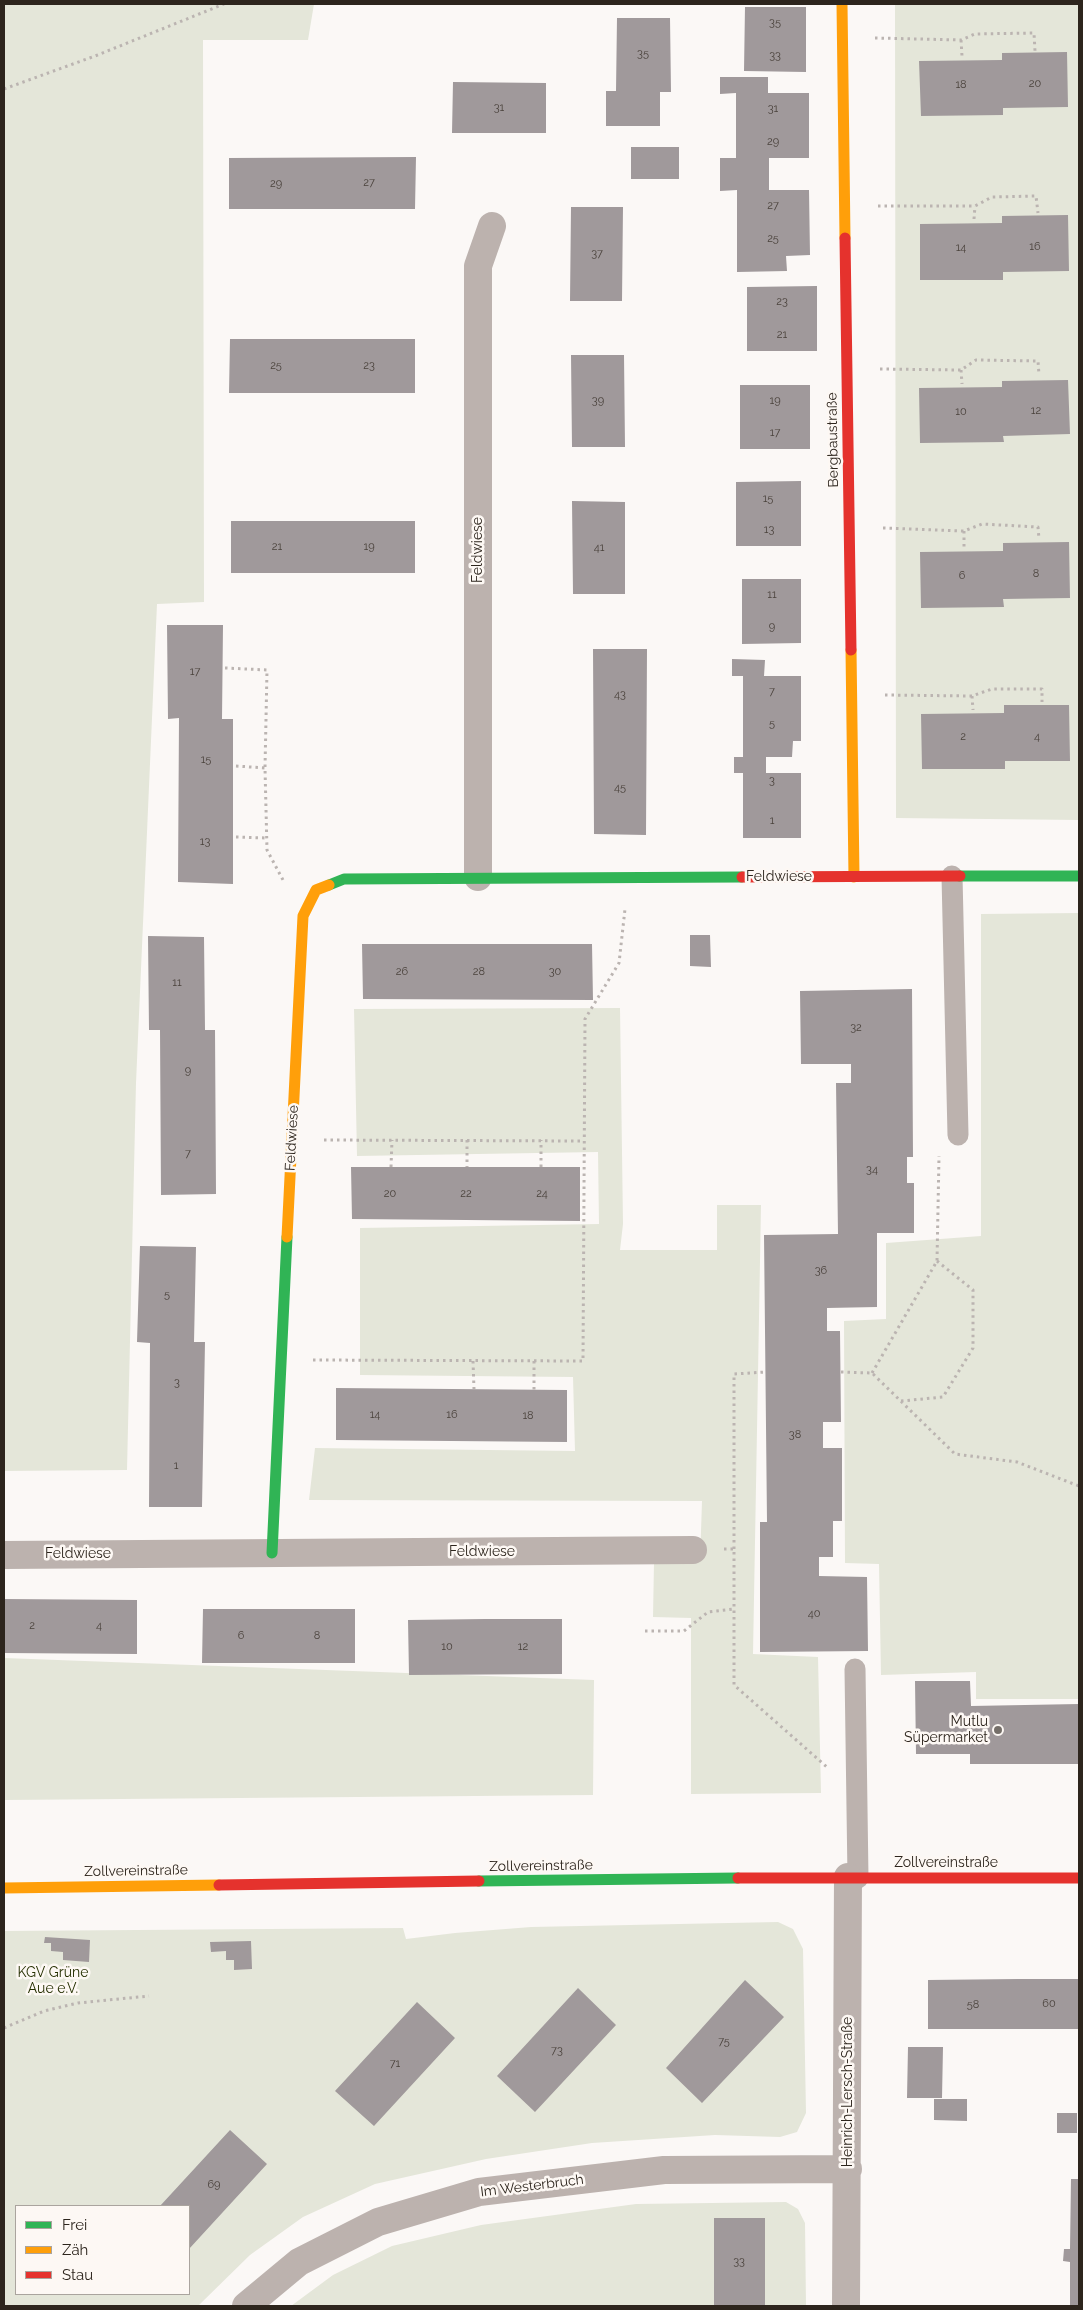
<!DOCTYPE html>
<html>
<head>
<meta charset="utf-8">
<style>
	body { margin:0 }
	#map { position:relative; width:1083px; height:2310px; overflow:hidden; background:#fbf8f6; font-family:Raleway,sans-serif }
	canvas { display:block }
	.frame { position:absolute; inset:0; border:5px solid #2d251d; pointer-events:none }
	.legend { position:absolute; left:15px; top:2205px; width:175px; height:90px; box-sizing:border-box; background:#fdf8f4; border:1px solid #aaa49e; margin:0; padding:6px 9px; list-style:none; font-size:15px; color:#2d251d }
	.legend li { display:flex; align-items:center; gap:10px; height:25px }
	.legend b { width:25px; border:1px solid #aaa49e }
</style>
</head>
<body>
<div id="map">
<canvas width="1083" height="2310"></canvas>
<div class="frame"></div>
<ul class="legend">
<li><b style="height:6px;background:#30b455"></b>Frei</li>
<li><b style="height:6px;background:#ff9f0a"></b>Zäh</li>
<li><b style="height:6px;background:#e5322d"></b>Stau</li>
</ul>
</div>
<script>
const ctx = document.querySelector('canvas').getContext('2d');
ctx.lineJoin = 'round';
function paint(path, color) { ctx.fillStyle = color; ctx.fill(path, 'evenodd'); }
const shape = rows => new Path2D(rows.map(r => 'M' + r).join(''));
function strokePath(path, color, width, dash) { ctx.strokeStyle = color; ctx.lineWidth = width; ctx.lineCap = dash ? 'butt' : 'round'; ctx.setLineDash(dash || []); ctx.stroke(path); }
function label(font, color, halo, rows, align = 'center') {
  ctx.font = font + ' Raleway,sans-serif'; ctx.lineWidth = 5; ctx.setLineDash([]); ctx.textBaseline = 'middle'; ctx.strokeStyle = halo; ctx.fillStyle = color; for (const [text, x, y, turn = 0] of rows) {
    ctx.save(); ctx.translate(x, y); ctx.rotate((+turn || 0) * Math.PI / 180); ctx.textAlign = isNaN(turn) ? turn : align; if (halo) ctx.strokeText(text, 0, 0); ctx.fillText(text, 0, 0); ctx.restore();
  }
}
paint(shape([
	[4,4,314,4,308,40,203,40,204,602,157,604,136,1083,127,1470,4,1471],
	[895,4,1079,4,1079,820,896,818],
	[1079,913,1079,1699,976,1699,976,1672,881,1675,879,1564,845,1563,844,1321,886,1319,886,1243,981,1236,981,914],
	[620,1008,623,1224,620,1250,717,1250,717,1205,761,1205,753,1654,818,1657,821,1793,691,1794,691,1618,653,1617,654,1563,700,1562,702,1501,309,1500,315,1448,575,1451,573,1377,360,1375,360,1228,599,1224,598,1152,357,1156,354,1009],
	[4,1658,594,1680,593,1795,4,1800],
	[778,1922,793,1929,803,1949,806,2113,797,2132,780,2137,715,2135,592,2143,486,2159,375,2184,303,2217,250,2255,198,2306,4,2306,4,1931,403,1928,406,1939,455,1933,531,1927],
	[16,2206,189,2206,189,2294,16,2294],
	[786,2202,798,2209,805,2223,806,2306,291,2306,333,2275,392,2246,481,2225,636,2204]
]), '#e4e6d9');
paint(shape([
	[745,7,806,7,806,72,744,71],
	[617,18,670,18,671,92,660,92,660,126,606,126,606,91,616,91],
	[1067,52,1068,107,1003,108,1003,115,921,116,919,61,1002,60,1002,53],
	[720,77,768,77,768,93,809,93,809,158,769,158,769,190,809,190,810,255,786,256,787,271,737,272,737,190,720,191,720,158,736,158,736,93,720,94],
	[453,82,546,83,546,133,452,133],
	[631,147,679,147,679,179,631,179],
	[416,157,415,209,229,209,229,158],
	[571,207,623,207,622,301,570,301],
	[1068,215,1069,271,1003,272,1003,280,920,280,920,224,1002,223,1002,216],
	[817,286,817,351,747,351,747,287],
	[230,339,415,339,415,393,229,393],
	[571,355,624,355,625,447,572,447],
	[1068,380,1070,434,1003,436,1004,442,920,443,919,388,1002,387,1002,381],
	[740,385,810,385,810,449,740,449],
	[801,481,801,546,736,546,736,482],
	[572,501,625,502,625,594,573,594],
	[231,521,415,521,415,573,231,573],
	[1069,542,1070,598,1003,599,1004,607,921,608,920,552,1003,551,1003,543],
	[742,579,801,579,801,643,742,644],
	[167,625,223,625,222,719,233,719,233,884,178,882,179,718,168,719],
	[593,649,647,649,646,835,594,834],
	[732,659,765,660,764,676,801,676,801,741,793,741,792,757,766,757,766,773,801,773,801,838,743,838,743,773,734,773,734,757,743,757,743,676,732,676],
	[1004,705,1069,705,1070,761,1005,761,1005,769,922,769,921,714,1004,713],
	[690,935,710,935,711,967,690,966],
	[148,936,204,937,205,1030,215,1030,216,1194,161,1195,160,1030,149,1030],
	[362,944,592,944,593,1000,363,999],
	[912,989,913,1157,907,1157,907,1183,914,1183,914,1233,877,1233,877,1307,827,1308,827,1331,840,1331,841,1422,823,1422,823,1448,842,1448,842,1521,833,1521,833,1557,819,1557,819,1576,867,1577,868,1651,760,1652,760,1522,767,1522,764,1235,838,1234,836,1083,851,1083,851,1064,801,1064,800,991],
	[351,1167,580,1167,580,1221,352,1219],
	[140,1246,196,1247,194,1342,205,1342,202,1507,149,1507,150,1343,137,1342],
	[336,1388,567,1390,567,1442,336,1440],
	[4,1599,137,1600,137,1654,4,1653],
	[203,1609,355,1609,355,1663,202,1663],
	[485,1619,562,1619,562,1674,409,1675,408,1620],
	[915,1681,970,1681,971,1706,1079,1704,1079,1764,970,1764,970,1754,916,1754],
	[45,1937,90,1940,89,1962,63,1960,63,1952,51,1951,51,1943,44,1943],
	[251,1941,252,1969,234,1970,234,1960,226,1960,226,1951,211,1952,210,1942],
	[1018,1979,1079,1979,1079,2029,928,2029,928,1980],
	[745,1980,784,2017,702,2103,666,2068],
	[578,1988,616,2025,535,2112,497,2076],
	[417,2002,455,2038,374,2126,335,2091],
	[908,2047,943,2047,942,2098,907,2098],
	[934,2099,967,2099,967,2121,934,2120],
	[1057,2113,1077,2113,1077,2133,1057,2133],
	[230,2130,267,2164,189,2249,189,2206,160,2206],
	[1071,2179,1079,2179,1079,2306,1070,2306,1070,2262,1063,2261,1064,2249,1070,2249],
	[714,2218,765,2218,765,2306,714,2306]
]), '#a0999b');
strokePath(shape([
	[875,38,961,40,975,34,1034,33,1035,51],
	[961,40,962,56],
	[4,89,95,56,224,4],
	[878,206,975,206,992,197,1036,196,1038,213],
	[974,219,975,206],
	[880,369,961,370,976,360,1038,361,1039,375],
	[961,370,962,384],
	[883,528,964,531,982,524,1038,527,1039,539],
	[964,531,964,547],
	[225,668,267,670,265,768,267,850,283,880],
	[885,695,972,696,992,689,1042,689,1042,702],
	[972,696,973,710],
	[236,766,265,768],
	[236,837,267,838],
	[324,1140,584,1141],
	[467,1140,467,1167],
	[391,1167,392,1140],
	[541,1167,541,1140],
	[313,1360,583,1361,585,1019,619,963,625,909],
	[473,1361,474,1389],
	[534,1361,534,1390],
	[841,1372,872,1373,955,1454,1017,1462,1079,1486],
	[872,1373,937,1261,939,1156],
	[901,1401,943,1397,973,1348,973,1290,937,1261],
	[724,1549,734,1549,734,1685,828,1768],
	[734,1549,734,1374,765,1372],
	[645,1631,684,1631,708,1612,734,1609],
	[4,2028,44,2011,78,2003,149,1996]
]), '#bbb4b1', 3, [2.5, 4]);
strokePath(shape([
	[952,876,958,1135],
	[855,1669,858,1878]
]), '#bcb2ae', 21);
strokePath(shape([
	[478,877,478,266,492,226],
	[4,1555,693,1550],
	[246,2306,299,2262,378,2222,479,2192,664,2170,848,2169],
	[846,2306,848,1877]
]), '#bcb2ae', 28);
strokePath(shape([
	[960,876,1079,876],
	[329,885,344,879,742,877],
	[272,1553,287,1237],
	[479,1881,738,1878]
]), '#30b455', 11);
strokePath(shape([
	[842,4,845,238],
	[851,650,854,877],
	[287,1237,303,916,316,890,329,885],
	[4,1888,219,1885]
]), '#ff9f0a', 11);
strokePath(shape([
	[845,238,851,650],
	[742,877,960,876],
	[738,1878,1079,1878],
	[219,1885,479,1881]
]), '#e5322d', 11);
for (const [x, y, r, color] of [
	[998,1730,5,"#756f69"]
]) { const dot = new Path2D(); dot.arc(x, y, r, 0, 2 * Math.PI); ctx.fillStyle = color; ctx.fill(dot); strokePath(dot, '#fdf8f4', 2); }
label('11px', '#4a423c', null, [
	["35",775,23],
	["35",643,54],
	["33",775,56],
	["20",1035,84],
	["18",961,85],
	["31",499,108],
	["31",773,109],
	["29",773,142],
	["27",369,183],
	["29",276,184],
	["27",773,206],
	["25",773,239],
	["16",1035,247],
	["14",961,248],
	["37",597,254],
	["23",782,302],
	["21",782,335],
	["25",276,366],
	["23",369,366],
	["39",598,401],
	["19",775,401],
	["12",1036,411],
	["10",961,412],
	["17",775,433],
	["15",768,499],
	["13",769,530],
	["21",277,547],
	["19",369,547],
	["41",599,548],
	["8",1036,574],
	["6",962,576],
	["11",772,595],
	["9",772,627],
	["17",195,672],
	["7",772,692],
	["43",620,695],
	["5",772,724],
	["2",963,737],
	["4",1037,737],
	["15",206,760],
	["3",772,781],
	["45",620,788],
	["1",772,821],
	["13",205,842],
	["26",402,972],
	["28",479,972],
	["30",555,972],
	["11",177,983],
	["32",856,1028],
	["9",188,1071],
	["7",188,1154],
	["34",872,1170],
	["20",390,1194],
	["22",466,1194],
	["24",542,1194],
	["36",821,1271],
	["5",167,1295],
	["3",177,1383],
	["14",375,1415],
	["16",452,1415],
	["18",528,1416],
	["38",795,1435],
	["1",176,1466],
	["40",814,1614],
	["2",32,1626],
	["4",99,1626],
	["6",241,1636],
	["8",317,1636],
	["10",447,1647],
	["12",523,1647],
	["60",1049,2004],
	["58",973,2005],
	["75",724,2042],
	["73",557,2051],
	["71",395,2064],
	["69",214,2185],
	["33",739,2262]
]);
label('14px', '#2d251d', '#fdf8f4', [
	["Bergbaustraße",833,440,-91],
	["Feldwiese",478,550,-90],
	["Feldwiese",779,877],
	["Feldwiese",292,1138,-87],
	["Feldwiese",482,1552],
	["Feldwiese",78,1554],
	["Zollvereinstraße",946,1863],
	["Zollvereinstraße",541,1866,-1],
	["Zollvereinstraße",136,1871,-1],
	["Heinrich-Lersch-Straße",848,2092,-90],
	["Im Westerbruch",532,2186,-7]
]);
label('14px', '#2d251d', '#fdf8f4', [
	["Mutlu",988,1722],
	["Süpermarket",988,1738]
], 'right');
label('14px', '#252f00', '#fdf8f4', [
	["KGV Grüne",53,1973],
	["Aue e.V.",53,1989]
]);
</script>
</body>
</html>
